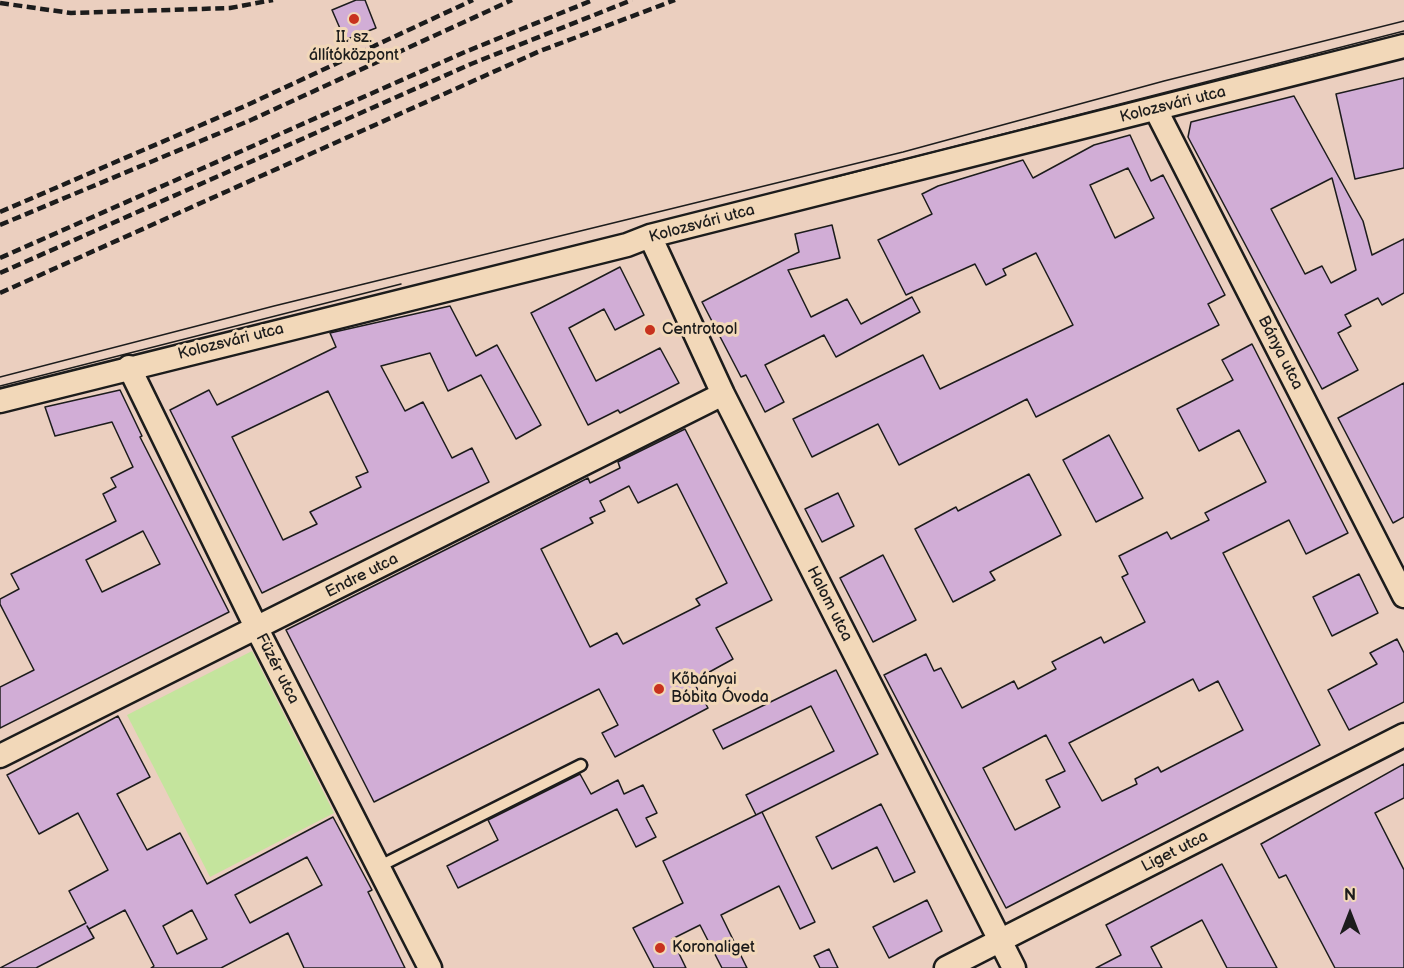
<!DOCTYPE html>
<html>
<head>
<meta charset="utf-8">
<style>
	body { margin:0 }
	#map { position:relative; width:1404px; height:968px; overflow:hidden; background:#ebcfbf; font-family:"Balsamiq Sans",sans-serif }
	canvas { display:block }
	.north { position:absolute; left:1320px; top:884px; width:60px; height:60px; -webkit-text-stroke:4px #f2d8b9; paint-order:stroke; rotate:0deg; font-size:16px; font-weight:700; line-height:24px; text-align:center; color:#1c1c1c }
	.north::after { content:''; display:block; margin:auto; width:21px; height:27px; background:#1c1c1c; clip-path:polygon(50% 0,100% 100%,50% 72%,0 100%) }
</style>
</head>
<body>
<div id="map">
<canvas width="1404" height="968"></canvas>
<div class="north">N</div>
</div>
<script>
const ctx = document.querySelector('canvas').getContext('2d');
ctx.lineJoin = 'round';
function paint(path, color) { ctx.fillStyle = color; ctx.fill(path, 'evenodd'); }
const shape = rows => new Path2D(rows.map(r => 'M' + r).join(''));
function strokePath(path, color, width, dash) { ctx.strokeStyle = color; ctx.lineWidth = width; ctx.lineCap = dash ? 'butt' : 'round'; ctx.setLineDash(dash || []); ctx.stroke(path); }
function label(font, color, halo, rows, align = 'center') {
  ctx.font = font + ' "Balsamiq Sans",sans-serif'; ctx.lineWidth = 6; ctx.setLineDash([]); ctx.textBaseline = 'middle'; ctx.strokeStyle = halo; ctx.fillStyle = color; for (const [text, x, y, turn = 0] of rows) {
    ctx.save(); ctx.translate(x, y); ctx.rotate((+turn || 0) * Math.PI / 180); ctx.textAlign = isNaN(turn) ? turn : align; if (halo) ctx.strokeText(text, 0, 0); ctx.fillText(text, 0, 0); ctx.restore();
  }
}
paint(shape([
	[252,651,334,813,210,877,127,715]
]), '#c4e49d');
const building = shape([
	[356,0,365,0,376,28,345,40,332,10,356,0],
	[1404,78,1404,168,1355,179,1336,94,1404,78],
	[1294,96,1363,221,1372,255,1404,239,1404,293,1382,305,1378,298,1345,315,1351,326,1338,333,1358,370,1322,389,1188,137,1191,122,1294,96],
	[1332,178,1356,270,1331,283,1322,266,1305,274,1271,209,1332,178],
	[1130,135,1151,181,1163,175,1225,295,1208,304,1219,325,1036,417,1027,399,899,465,878,424,812,457,793,419,923,355,940,389,1073,325,1036,253,1003,269,1006,275,986,285,975,264,906,295,878,240,932,214,922,194,938,186,1023,160,1033,178,1094,145,1130,135],
	[1128,168,1154,218,1115,238,1090,185,1128,168],
	[832,225,840,258,788,270,811,317,847,299,861,324,912,297,920,312,836,357,824,335,765,365,784,402,765,412,746,375,741,377,702,302,799,252,795,234,832,225],
	[620,267,644,315,615,330,604,309,569,328,596,381,660,348,679,383,620,413,618,410,588,425,531,313,620,267],
	[450,306,476,356,497,345,541,425,516,439,481,375,448,391,430,353,381,366,405,411,423,402,452,458,472,448,489,482,262,593,170,410,209,390,217,405,336,347,330,333,450,306],
	[328,391,368,472,356,477,361,487,310,512,317,524,283,540,232,437,328,391],
	[1252,344,1348,533,1306,554,1289,520,1223,553,1320,745,1006,908,884,675,926,654,934,671,941,668,962,708,1014,681,1018,689,1056,669,1052,662,1101,637,1104,643,1145,622,1122,577,1128,574,1119,556,1167,532,1171,539,1209,520,1205,513,1266,482,1239,430,1199,451,1177,409,1233,380,1222,360,1252,344],
	[1193,679,1199,691,1218,681,1243,730,1161,772,1158,767,1135,779,1137,784,1102,801,1069,743,1193,679],
	[1046,735,1065,771,1046,780,1060,807,1015,830,983,768,1046,735],
	[1404,383,1404,517,1393,523,1338,418,1404,383],
	[120,390,142,436,140,437,229,612,0,728,0,687,34,670,0,604,0,599,19,589,11,574,116,521,103,494,116,487,111,478,133,467,112,422,55,436,45,407,120,390],
	[143,531,160,564,102,592,86,560,143,531],
	[685,429,772,600,716,628,733,659,693,681,708,708,615,757,602,733,618,725,599,689,374,802,286,630,588,478,590,483,620,468,618,462,685,429],
	[677,484,727,583,696,599,700,605,623,644,617,633,590,647,541,549,593,523,590,518,605,511,600,501,629,486,638,503,677,484],
	[1109,435,1143,498,1096,522,1063,460,1109,435],
	[1029,474,1061,535,990,572,995,580,953,602,915,529,956,507,958,511,1029,474],
	[838,493,854,526,822,542,805,509,838,493],
	[883,555,916,620,873,642,840,578,883,555],
	[1359,574,1378,613,1332,636,1313,597,1359,574],
	[1397,639,1404,653,1404,702,1349,730,1328,690,1377,664,1370,653,1397,639],
	[836,670,878,754,756,815,746,795,834,751,811,706,723,749,713,730,836,670],
	[118,716,150,777,117,794,147,850,180,833,207,884,333,817,372,890,368,892,405,968,304,968,288,933,221,968,151,968,154,966,125,910,89,929,87,926,94,938,36,968,0,968,86,923,69,891,108,870,78,813,39,834,7,775,118,716],
	[307,857,322,885,250,923,235,895,307,857],
	[192,910,207,939,177,954,163,926,192,910],
	[1404,764,1404,798,1375,813,1404,870,1404,968,1335,968,1286,875,1279,878,1261,844,1404,764],
	[580,774,591,794,618,780,624,794,643,785,657,813,646,818,656,837,636,847,617,809,458,888,447,866,498,840,488,820,580,774],
	[881,804,915,872,894,882,877,847,832,869,816,837,881,804],
	[762,812,815,922,800,929,779,886,721,915,747,968,722,968,700,925,672,939,686,968,654,968,633,928,683,903,663,861,762,812],
	[1222,864,1277,968,1227,968,1202,920,1151,947,1162,968,1096,968,1121,955,1106,925,1222,864],
	[927,900,942,931,889,958,873,927,927,900],
	[829,949,838,968,820,968,814,956,829,949]
]);
paint(building, '#d1add6');
strokePath(building, '#1c1c1c', 1.5);
const service = shape([
	[378,867,581,765]
]);
const minor = shape([
	[1156,110,1404,596],
	[650,236,723,394,1014,968],
	[129,367,257,629,430,968],
	[0,401,627,245,650,236,1404,46],
	[0,756,723,394],
	[946,968,1404,735]
]);
strokePath(service, '#1c1c1c', 15);
strokePath(minor, '#1c1c1c', 27);
strokePath(service, '#f2d8b9', 10);
strokePath(minor, '#f2d8b9', 22);
strokePath(shape([
	[832,178,1404,31],
	[0,377,274,306,903,152,1164,81,1404,21],
	[0,386,401,284]
]), '#1c1c1c', 1.5);
strokePath(shape([
	[0,3,71,13,230,8,273,0],
	[0,212,245,106,473,0],
	[0,225,251,120,512,0],
	[0,258,465,52,593,0],
	[0,273,471,64,632,0],
	[0,293,540,51,675,0]
]), '#1c1c1c', 4.5, [9, 4.5]);
for (const [x, y, r, color] of [
	[354,19,6,"#c8321e"],
	[650,330,6,"#c8321e"],
	[659,689,6,"#c8321e"],
	[660,948,6,"#c8321e"]
]) { const dot = new Path2D(); dot.arc(x, y, r, 0, 2 * Math.PI); ctx.fillStyle = color; ctx.fill(dot); strokePath(dot, '#f2d8b9', 2); }
label('16px', '#1c1c1c', '#f2d8b9', [
	["II. sz.",354,38,"center"],
	["állítóközpont",354,56,"center"],
	["Centrotool",662,330],
	["Kőbányai",671,680],
	["Bóbita Óvoda",671,698],
	["Koronaliget",672,948]
], 'left');
label('16px', '#1c1c1c', '#f2d8b9', [
	["Kolozsvári utca",1173,105,-14],
	["Kolozsvári utca",702,224,-15],
	["Kolozsvári utca",231,342,-14],
	["Bánya utca",1280,353,63],
	["Endre utca",362,576,-27],
	["Halom utca",829,604,63],
	["Füzér utca",277,669,63],
	["Liget utca",1175,852,-27]
]);
</script>
</body>
</html>
